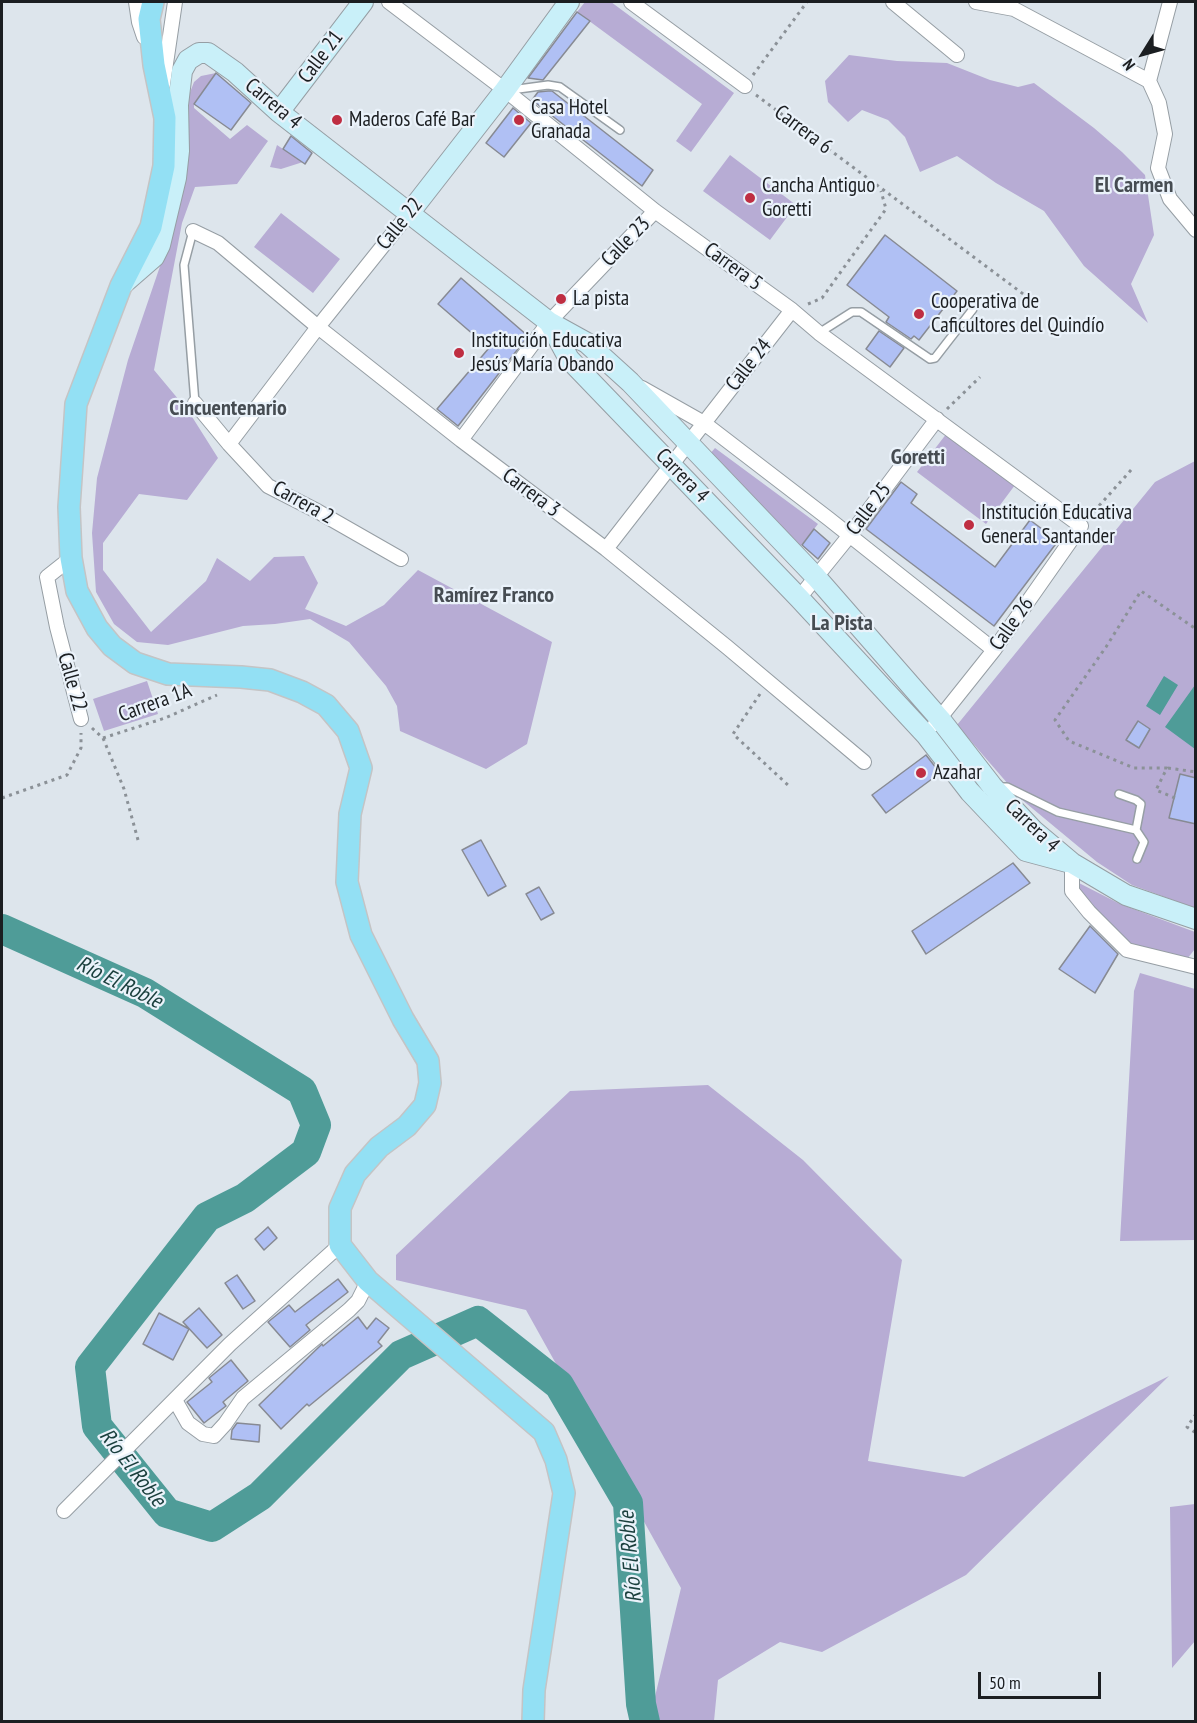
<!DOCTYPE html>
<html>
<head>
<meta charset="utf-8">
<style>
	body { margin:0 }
	#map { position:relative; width:1197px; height:1723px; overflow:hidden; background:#dde5ec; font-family:"PT Sans Narrow",sans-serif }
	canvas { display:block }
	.frame { position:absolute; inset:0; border:3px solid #1b1e21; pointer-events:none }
	.north { position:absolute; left:1113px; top:24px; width:60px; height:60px; -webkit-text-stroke:4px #eaf2fa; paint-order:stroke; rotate:233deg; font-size:16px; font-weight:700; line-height:24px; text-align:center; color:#1b1e21 }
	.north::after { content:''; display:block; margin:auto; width:21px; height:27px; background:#1b1e21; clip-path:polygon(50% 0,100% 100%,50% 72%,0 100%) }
	.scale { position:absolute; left:978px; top:1672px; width:123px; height:27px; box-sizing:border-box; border:3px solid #1b1e21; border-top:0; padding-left:8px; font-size:18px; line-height:21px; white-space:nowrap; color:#1b1e21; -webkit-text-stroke:4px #eaf2fa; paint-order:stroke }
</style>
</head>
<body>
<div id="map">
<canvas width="1197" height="1723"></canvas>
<div class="frame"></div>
<div class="north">N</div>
<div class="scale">50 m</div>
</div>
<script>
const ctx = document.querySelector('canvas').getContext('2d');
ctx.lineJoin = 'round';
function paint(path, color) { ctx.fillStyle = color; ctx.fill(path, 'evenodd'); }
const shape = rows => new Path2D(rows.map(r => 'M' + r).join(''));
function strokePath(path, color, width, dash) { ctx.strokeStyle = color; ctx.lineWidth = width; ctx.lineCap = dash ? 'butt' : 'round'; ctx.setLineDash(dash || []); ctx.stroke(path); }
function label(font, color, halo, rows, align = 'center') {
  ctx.font = font + ' "PT Sans Narrow",sans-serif'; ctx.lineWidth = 4.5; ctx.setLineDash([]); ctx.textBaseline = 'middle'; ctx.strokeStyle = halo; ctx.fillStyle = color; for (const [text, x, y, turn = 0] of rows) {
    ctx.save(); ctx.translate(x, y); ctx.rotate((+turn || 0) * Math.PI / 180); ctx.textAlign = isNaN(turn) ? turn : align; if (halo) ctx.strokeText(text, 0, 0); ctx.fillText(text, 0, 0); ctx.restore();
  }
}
paint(shape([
	[585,2,611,2,734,93,691,152,676,141,702,104,577,12],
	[849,55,897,61,947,63,990,80,1018,87,1034,83,1094,128,1122,152,1145,175,1154,235,1131,284,1148,323,1084,266,1044,211,996,183,957,156,920,172,905,137,888,120,862,110,848,122,828,102,825,81],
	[216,73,194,104,194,108,230,139,247,125,268,141,237,184,195,187,182,223,154,370,189,412,218,458,187,500,139,494,103,543,103,570,151,632,206,581,217,558,250,581,274,557,304,556,318,583,305,609,346,626,384,605,418,570,552,642,527,744,486,769,400,731,397,706,386,686,349,642,310,619,275,624,243,626,168,645,137,642,114,624,96,592,92,533,97,478,128,360,170,237,186,103,194,82,201,76],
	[277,145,283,149,303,162,281,169,270,167],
	[730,155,796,205,770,240,703,191],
	[281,213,340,259,313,293,254,247],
	[947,433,1015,485,986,524,917,472],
	[715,448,818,524,799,548,709,455],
	[1195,461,1195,908,1132,885,1097,862,1021,799,957,725,1155,482],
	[147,681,158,714,104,731,93,699],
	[1079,883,1120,904,1195,932,1195,949,1187,959,1126,942,1079,891],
	[1140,973,1195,989,1195,1240,1120,1241,1134,991],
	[708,1085,803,1160,902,1260,868,1461,964,1477,1169,1376,966,1575,822,1652,780,1642,718,1680,714,1721,652,1721,652,1709,681,1588,526,1310,396,1280,396,1255,570,1091],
	[1195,1504,1195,1641,1172,1668,1170,1507]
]), '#b7acd4');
paint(shape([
	[1164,676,1178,685,1160,715,1146,706],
	[1195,685,1195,749,1165,727]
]), '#4f9c98');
strokePath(shape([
	[2,929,145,993,233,1048,302,1091,316,1125,306,1152,245,1198,207,1217,90,1367,97,1426,167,1513,212,1527,260,1496,401,1355,478,1321,559,1385,628,1503,641,1704,645,1722]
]), '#4f9c98', 30);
const building = shape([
	[577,12,590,21,543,80,528,78,577,12],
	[216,73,251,103,231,130,194,104,216,73],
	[548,91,552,91,653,170,642,186,532,100,538,92,548,91],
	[513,108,531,123,504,157,486,143,513,108],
	[291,136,312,153,305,164,283,149,291,136],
	[885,235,957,291,919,340,914,336,911,339,886,322,889,317,847,285,885,235],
	[461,278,528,336,458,426,437,409,489,348,438,304,461,278],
	[879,331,904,348,890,367,866,349,879,331],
	[901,482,917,494,911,503,995,567,1030,520,1058,541,994,626,866,529,901,482],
	[814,529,830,543,818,559,802,545,814,529],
	[1138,721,1150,729,1139,748,1126,740,1138,721],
	[926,755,940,773,886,813,872,795,926,755],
	[1180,774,1196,778,1196,824,1169,818,1180,774],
	[481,840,506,886,488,896,462,850,481,840],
	[1013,863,1030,883,926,954,912,931,1013,863],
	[539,887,554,913,541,920,526,894,539,887],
	[1090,926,1118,954,1095,993,1059,969,1090,926],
	[268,1227,277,1238,264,1250,255,1239,268,1227],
	[237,1275,255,1301,243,1309,225,1283,237,1275],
	[338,1279,348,1292,306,1325,310,1330,290,1347,268,1322,289,1305,295,1312,338,1279],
	[199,1308,222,1335,207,1348,183,1322,199,1308],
	[159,1313,189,1329,173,1360,143,1344,159,1313],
	[358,1317,367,1329,376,1318,389,1328,378,1342,382,1346,309,1406,307,1404,281,1429,259,1405,320,1346,322,1344,323,1346,358,1317],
	[231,1360,248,1381,223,1402,226,1406,204,1423,187,1402,212,1382,209,1378,231,1360],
	[237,1423,260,1425,259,1442,231,1439,232,1430,237,1423]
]);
paint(building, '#b0c0f4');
strokePath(building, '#878a93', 1.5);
const service = shape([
	[511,90,548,85,560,87,620,130],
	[193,231,184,265,195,403],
	[819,333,852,312,861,312,930,359,935,358,973,309],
	[997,787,1007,787,1058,812,1136,830,1141,804,1136,800,1119,794],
	[1136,830,1144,842,1137,859]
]);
const minor = shape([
	[136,2,139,22,144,37],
	[389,2,505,90,655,211,792,310,819,333,1081,526,994,650,935,724],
	[631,2,745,86],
	[893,2,957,55],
	[976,2,1014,9,1149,81],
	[1149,81,1159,103,1165,134,1158,168,1170,199,1196,230],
	[1149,81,1170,2],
	[163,84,175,2],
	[193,231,218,243,318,327,461,440,606,549,727,647,864,762],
	[642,388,704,423,829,519,994,650],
	[195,403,229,444,268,486,317,511,401,559],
	[461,440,549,322,655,211],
	[229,444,318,327,410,212],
	[606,549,792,310],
	[71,558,47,577,57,627,81,719],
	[799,598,850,535,937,419],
	[1072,863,1072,891,1089,912,1127,950,1196,967],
	[175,1400,188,1423,203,1434,214,1436,225,1424,243,1398,349,1310,358,1301,368,1281],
	[64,1511,230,1344,340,1245]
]);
const secondary = shape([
	[279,112,363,2],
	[410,212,505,90,569,2],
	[123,284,154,257,160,245,176,178,179,151,178,105,182,71,188,60,199,53,208,53,235,72,279,112,549,322,587,343,630,382,816,577,940,719,992,786,1034,831,1072,863,1126,895,1196,919],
	[549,322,569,359,799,598,926,735,970,792,1026,851,1067,862]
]);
const primary = shape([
	[153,2,149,19,154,65,165,118,164,166,151,227,121,286,76,404,69,507,71,558,77,591,97,628,112,646,135,663,168,674,241,677,270,680,302,692,326,705,348,731,361,768,350,814,347,882,361,935,403,1019,428,1061,430,1083,425,1105,407,1126,379,1147,355,1174,340,1208,340,1245,368,1281,544,1432,556,1460,564,1493,534,1690,533,1722]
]);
strokePath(service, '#969ea4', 10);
strokePath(minor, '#969ea4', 16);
strokePath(secondary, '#969ea4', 22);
strokePath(primary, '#c4c4c5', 24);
strokePath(shape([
	[753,75,807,2],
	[756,95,1034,302],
	[808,304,822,298,886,209,881,191],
	[947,409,980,377],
	[1089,517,1132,469],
	[760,694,733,734,789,786],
	[92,728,103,738,124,789,138,840],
	[103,738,165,718,217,695],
	[1168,768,1196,772],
	[2,798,67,775,81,748,81,733],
	[1175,798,1156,790,1167,768,1134,768,1069,741,1055,720,1106,647,1141,591,1196,629],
	[1196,1414,1187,1427,1196,1433]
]), '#8b9197', 3, [3, 4.5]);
strokePath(service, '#fff', 7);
strokePath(minor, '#fff', 14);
strokePath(secondary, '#c9f0f9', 20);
strokePath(primary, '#93e0f4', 21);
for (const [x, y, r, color] of [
	[337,120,6,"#bf2e42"],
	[519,120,6,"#bf2e42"],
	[750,198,6,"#bf2e42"],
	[561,299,6,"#bf2e42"],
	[919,314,6,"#bf2e42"],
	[459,353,6,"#bf2e42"],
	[969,525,6,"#bf2e42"],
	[921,773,6,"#bf2e42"]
]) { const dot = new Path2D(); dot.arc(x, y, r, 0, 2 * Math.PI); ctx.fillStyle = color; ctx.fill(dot); strokePath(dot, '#eaf2fa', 2); }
label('21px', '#1b1e21', '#eaf2fa', [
	["Calle 21",321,57,-53],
	["Carrera 4",273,104,40],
	["Carrera 6",803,130,37],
	["Calle 22",400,224,-51],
	["Calle 23",626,242,-46],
	["Carrera 5",733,267,36],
	["Calle 24",749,365,-52],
	["Carrera 4",682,476,46],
	["Carrera 3",531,493,37],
	["Carrera 2",303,503,29],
	["Calle 25",869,509,-53],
	["Calle 26",1012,624,-55],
	["Calle 22",72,682,74],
	["Carrera 1A",155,703,-20],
	["Carrera 4",1032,826,44]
]);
label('21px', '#1b1e21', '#eaf2fa', [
	["Casa Hotel",531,108],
	["Granada",531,132],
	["Maderos Café Bar",349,120],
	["Cancha Antiguo",762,186],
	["Goretti",762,210],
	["La pista",573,299],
	["Cooperativa de",931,302],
	["Caficultores del Quindío",931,326],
	["Institución Educativa",471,341],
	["Jesús María Obando",471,365],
	["Institución Educativa",981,513],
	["General Santander",981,537],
	["Azahar",933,773]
], 'left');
label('bold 22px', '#464c52', '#eaf2fa', [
	["El Carmen",1134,186],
	["Cincuentenario",228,409],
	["Goretti",918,458],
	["Ramírez Franco",494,596],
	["La Pista",842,624]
]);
label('italic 22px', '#1a3f3d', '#eaf2fa', [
	["Río El Roble",119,983,26],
	["Río El Roble",132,1468,52],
	["Río El Roble",631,1557,-95]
]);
</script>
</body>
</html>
